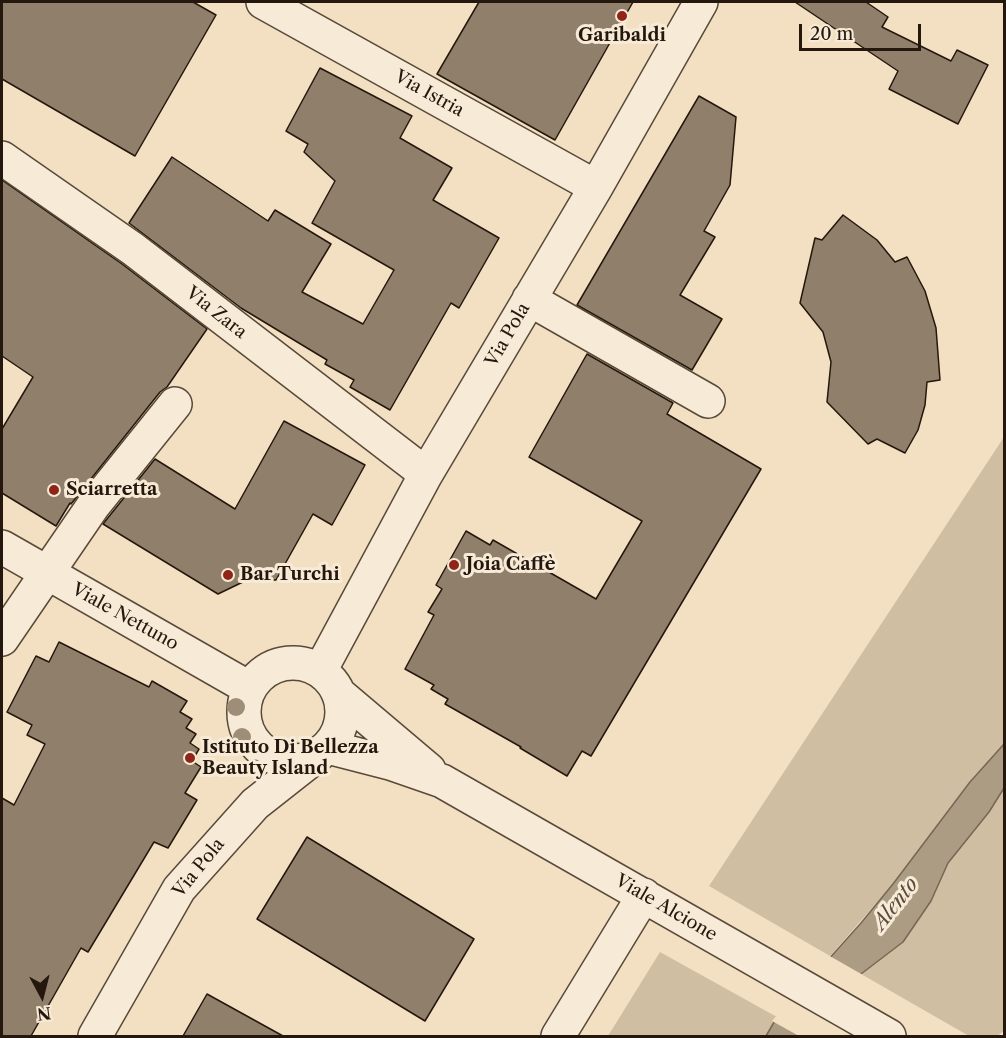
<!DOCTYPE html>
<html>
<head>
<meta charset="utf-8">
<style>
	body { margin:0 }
	#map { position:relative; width:1006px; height:1038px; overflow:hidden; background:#f3e0c2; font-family:"Libre Caslon Text",serif }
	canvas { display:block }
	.frame { position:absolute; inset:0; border:3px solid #24170d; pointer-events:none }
	.north { position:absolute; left:12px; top:966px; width:60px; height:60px; -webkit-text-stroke:4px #f7ebd7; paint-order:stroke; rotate:173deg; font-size:16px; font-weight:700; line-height:24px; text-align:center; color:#24170d }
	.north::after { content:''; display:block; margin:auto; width:21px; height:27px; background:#24170d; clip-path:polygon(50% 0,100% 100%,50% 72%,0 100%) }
	.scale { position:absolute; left:799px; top:24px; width:122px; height:27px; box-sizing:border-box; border:3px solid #24170d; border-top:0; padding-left:8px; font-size:18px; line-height:21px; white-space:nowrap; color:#24170d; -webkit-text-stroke:4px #f7ebd7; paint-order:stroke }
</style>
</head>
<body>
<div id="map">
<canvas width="1006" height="1038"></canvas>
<div class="frame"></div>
<div class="north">N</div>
<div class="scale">20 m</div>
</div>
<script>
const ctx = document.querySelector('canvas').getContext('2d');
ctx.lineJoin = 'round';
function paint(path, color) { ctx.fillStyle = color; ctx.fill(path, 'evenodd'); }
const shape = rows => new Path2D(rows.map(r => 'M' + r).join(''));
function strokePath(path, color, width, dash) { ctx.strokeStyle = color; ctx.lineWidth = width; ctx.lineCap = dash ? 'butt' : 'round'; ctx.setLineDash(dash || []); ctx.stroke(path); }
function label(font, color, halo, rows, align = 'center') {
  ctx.font = font + ' "Libre Caslon Text",serif'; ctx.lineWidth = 6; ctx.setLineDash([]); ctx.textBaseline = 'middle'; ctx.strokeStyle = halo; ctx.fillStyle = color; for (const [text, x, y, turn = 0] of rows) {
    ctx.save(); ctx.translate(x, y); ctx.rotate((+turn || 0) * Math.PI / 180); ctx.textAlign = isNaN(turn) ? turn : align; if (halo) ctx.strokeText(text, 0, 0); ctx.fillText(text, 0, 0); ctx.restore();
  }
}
paint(shape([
	[1004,437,1004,744,970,782,893,884,830,956,709,886],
	[1004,788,1004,1031,997,1036,969,1036,861,974,903,942,931,901,948,863,989,812],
	[660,952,777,1017,766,1036,608,1036]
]), '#d0bea3');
const water = shape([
	[1004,744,1004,788,989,812,948,863,931,901,903,942,861,974,816,1036,766,1036,777,1017,861,923,893,884,970,782,1004,744]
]);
paint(water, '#ad9c84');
strokePath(water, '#766754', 1.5);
paint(shape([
	[828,955,863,975,819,1036,799,1036,772,1021]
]), '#f3e0c2');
const building = shape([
	[2,2,193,2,216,15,135,156,2,79,2,2],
	[479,2,633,2,555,140,437,74,479,2],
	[795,2,866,2,888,17,882,27,951,61,957,50,988,65,958,124,889,89,898,71,795,2],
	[320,68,412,116,400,138,452,168,433,200,499,238,459,308,451,303,390,410,350,387,354,380,325,364,327,360,241,308,129,223,172,157,268,221,275,210,331,244,302,292,363,324,394,270,312,223,335,181,304,152,308,144,286,131,320,68],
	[699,96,736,117,730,185,704,231,715,237,680,295,722,319,692,370,577,305,699,96],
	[2,180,122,264,207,329,167,387,160,392,71,504,70,503,56,526,2,493,2,429,33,377,2,356,2,180],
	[843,215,877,240,895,262,907,257,925,291,936,328,940,380,927,382,925,405,918,430,905,453,877,439,868,444,827,402,831,362,823,332,800,303,815,238,822,240,843,215],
	[587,354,673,403,667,414,761,469,591,756,582,751,567,776,520,748,521,747,445,704,448,699,431,689,434,685,405,669,434,615,428,612,442,589,436,585,466,531,490,545,493,540,596,599,642,521,529,457,587,354],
	[284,421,365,465,332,525,313,514,276,580,247,580,218,594,103,524,155,459,235,509,284,421],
	[59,642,149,687,152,681,187,701,180,712,192,719,186,728,196,734,190,743,199,749,192,761,201,767,185,793,197,800,168,848,154,842,88,952,81,948,31,1036,2,1036,2,798,14,805,45,744,27,735,32,725,7,712,36,656,49,662,59,642],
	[307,837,474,939,425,1021,257,919,307,837],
	[207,994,283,1036,183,1036,207,994]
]);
paint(building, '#90806b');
strokePath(building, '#24170d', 1.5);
const minor = shape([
	[263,2,596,187],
	[2,158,133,249,426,474],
	[529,299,708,401],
	[2,547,249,688],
	[2,639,93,506,175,404],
	'244 712a49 49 0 1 1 98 0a49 49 0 1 1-98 0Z',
	[320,671,426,474,596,187,701,2],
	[338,693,429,770],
	[328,747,390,763,442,781,889,1036],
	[95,1036,179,889,255,804,316,756],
	[558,1036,644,895]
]);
strokePath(minor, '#58493a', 36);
strokePath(minor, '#f7ebd7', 33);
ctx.fillStyle = '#9e8d77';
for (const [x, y] of [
	[236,707],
	[242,737],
	[254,768]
]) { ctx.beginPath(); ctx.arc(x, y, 9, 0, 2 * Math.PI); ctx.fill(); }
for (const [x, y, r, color] of [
	[622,16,6,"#8f2418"],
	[54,490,6,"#8f2418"],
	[454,565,6,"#8f2418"],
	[228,575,6,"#8f2418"],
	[190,758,6,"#8f2418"]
]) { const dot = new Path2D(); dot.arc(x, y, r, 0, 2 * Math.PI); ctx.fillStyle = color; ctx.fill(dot); strokePath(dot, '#f7ebd7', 2); }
label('bold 18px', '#24170d', '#f7ebd7', [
	["Garibaldi",622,36,"center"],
	["Sciarretta",66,490],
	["Joia Caffè",466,565],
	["Bar Turchi",240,575],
	["Istituto Di Bellezza",202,748],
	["Beauty Island",202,769]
], 'left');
label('18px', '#24170d', '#f7ebd7', [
	["Via Istria",429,94,29],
	["Via Zara",216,313,38],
	["Via Pola",508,335,-60],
	["Viale Nettuno",125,617,29],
	["Via Pola",199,868,-51],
	["Viale Alcione",666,908,30]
]);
label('italic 20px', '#5b4c3d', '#f7ebd7', [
	["Alento",896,904,-52]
]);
</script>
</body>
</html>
